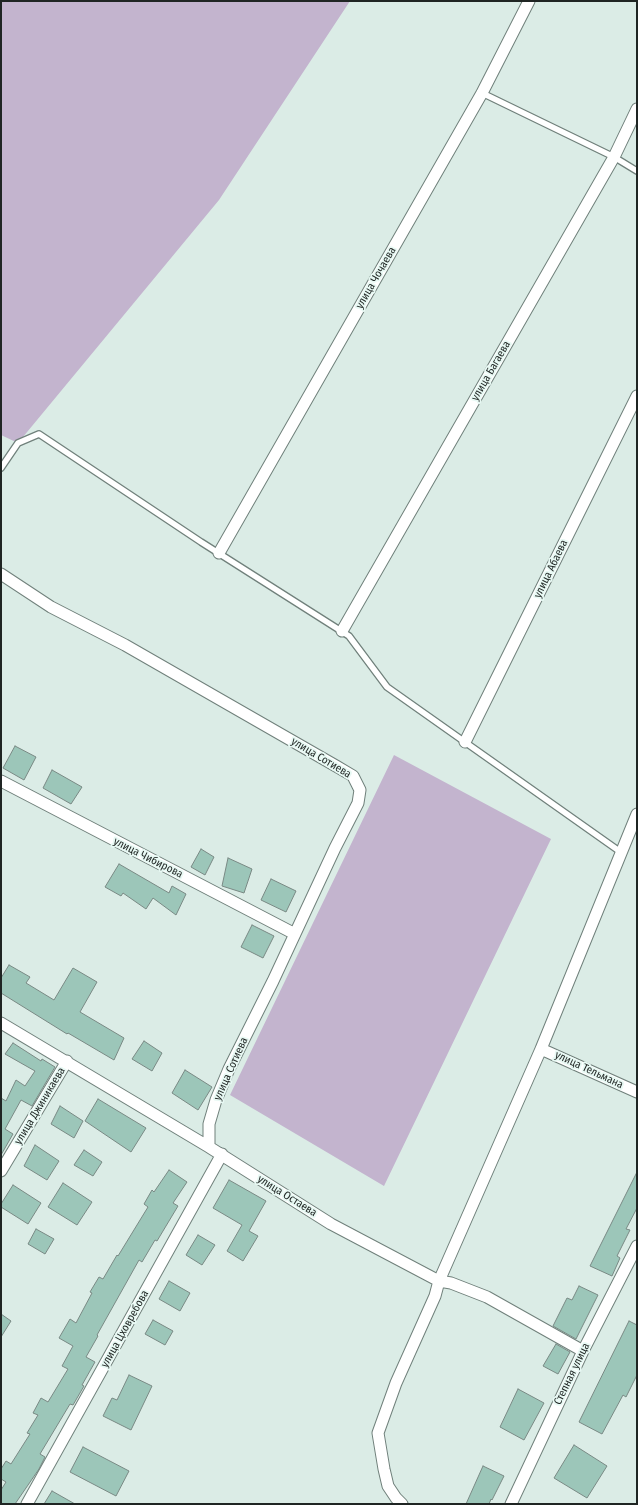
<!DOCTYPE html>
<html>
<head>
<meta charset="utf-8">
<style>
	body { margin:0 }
	#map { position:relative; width:638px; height:1505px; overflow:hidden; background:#dbece6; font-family:"Fira Sans Condensed",sans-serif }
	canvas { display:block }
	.frame { position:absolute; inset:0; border:2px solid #1f2523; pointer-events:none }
</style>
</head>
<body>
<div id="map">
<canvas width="638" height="1505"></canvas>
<div class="frame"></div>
</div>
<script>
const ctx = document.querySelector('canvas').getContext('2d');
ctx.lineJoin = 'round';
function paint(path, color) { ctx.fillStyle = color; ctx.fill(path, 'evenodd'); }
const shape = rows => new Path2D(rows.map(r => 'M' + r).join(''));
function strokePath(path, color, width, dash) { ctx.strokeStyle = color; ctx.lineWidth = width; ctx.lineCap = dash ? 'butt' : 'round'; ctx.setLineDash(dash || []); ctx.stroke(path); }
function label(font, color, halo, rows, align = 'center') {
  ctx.font = font + ' "Fira Sans Condensed",sans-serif'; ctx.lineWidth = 3.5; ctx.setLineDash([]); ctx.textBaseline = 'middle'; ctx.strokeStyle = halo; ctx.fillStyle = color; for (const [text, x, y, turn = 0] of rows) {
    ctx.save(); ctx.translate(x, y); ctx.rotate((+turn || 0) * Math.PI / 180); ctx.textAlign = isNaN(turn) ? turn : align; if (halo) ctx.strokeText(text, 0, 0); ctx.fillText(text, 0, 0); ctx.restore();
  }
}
paint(shape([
	[1,1,350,1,219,200,18,443,1,435],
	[394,755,551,839,384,1186,230,1095]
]), '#c3b4ce');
const building = shape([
	[15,746,36,757,24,780,3,768,15,746],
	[52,770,82,787,71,804,43,788,52,770],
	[201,849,214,857,205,875,191,867,201,849],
	[228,858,252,869,244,893,222,886,228,858],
	[119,864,169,893,172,886,186,894,176,915,153,898,146,909,123,893,121,896,105,887,119,864],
	[271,879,296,891,286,912,261,900,271,879],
	[252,925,274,936,263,958,241,947,252,925],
	[9,965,30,977,26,983,54,1000,73,968,97,982,80,1012,124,1038,114,1060,68,1033,67,1034,1,993,1,978,9,965],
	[144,1041,162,1053,152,1071,132,1059,144,1041],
	[13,1043,41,1061,42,1059,55,1067,32,1106,21,1100,5,1129,13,1134,1,1155,1,1098,6,1101,16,1080,25,1086,35,1071,5,1054,13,1043],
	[185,1070,212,1087,198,1110,172,1093,185,1070],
	[98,1099,146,1128,131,1152,85,1121,98,1099],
	[60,1106,83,1121,74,1138,51,1124,60,1106],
	[35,1145,59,1161,47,1180,24,1166,35,1145],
	[84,1150,102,1162,93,1176,74,1165,84,1150],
	[169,1170,187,1182,173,1203,178,1206,157,1241,155,1240,142,1262,139,1260,97,1335,98,1336,86,1357,95,1362,82,1385,84,1386,73,1405,70,1404,40,1454,45,1457,39,1469,15,1504,1,1504,1,1490,6,1482,1,1479,1,1469,6,1461,11,1464,30,1434,27,1433,38,1415,33,1413,41,1398,48,1402,68,1369,62,1366,73,1346,59,1338,70,1319,76,1323,92,1293,90,1292,99,1277,103,1279,117,1255,118,1256,148,1207,144,1204,152,1190,154,1192,169,1170],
	[637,1172,637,1208,626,1229,630,1230,617,1256,620,1258,612,1276,590,1266,637,1172],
	[229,1180,266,1201,249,1231,258,1236,243,1261,227,1251,242,1225,213,1208,229,1180],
	[63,1183,92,1202,77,1225,48,1207,63,1183],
	[13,1185,41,1203,28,1224,1,1207,1,1204,13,1185],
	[36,1229,54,1239,45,1254,28,1244,36,1229],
	[198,1235,215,1245,202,1265,186,1255,198,1235],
	[169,1281,190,1293,180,1311,159,1299,169,1281],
	[579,1286,598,1295,576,1339,553,1326,567,1298,572,1300,579,1286],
	[1,1314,11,1321,1,1337,1,1314],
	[153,1320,173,1331,165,1345,145,1334,153,1320],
	[629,1321,637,1325,637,1375,626,1397,623,1395,602,1434,579,1422,629,1321],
	[556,1344,570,1352,558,1374,543,1366,556,1344],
	[129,1375,152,1386,131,1430,103,1416,112,1398,117,1400,129,1375],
	[518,1389,544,1403,524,1440,500,1427,518,1389],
	[574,1445,607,1466,587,1498,554,1478,574,1445],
	[83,1447,129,1471,116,1496,70,1472,83,1447],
	[483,1466,504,1476,492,1500,491,1499,489,1504,466,1504,483,1466],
	[52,1491,75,1504,44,1504,52,1491]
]);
paint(building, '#9cc6b9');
strokePath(building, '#798984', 1);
const service = shape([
	[482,93,614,157,637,171],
	[1,468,18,443,39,434,201,542,349,636,387,687,622,853]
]);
const minor = shape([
	[219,553,482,93,529,1],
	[1,574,51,607,125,645,336,766,353,776,360,790,358,803,335,848,273,981,229,1069,216,1100,209,1124,209,1147],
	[342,631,614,157,637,109],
	[465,742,637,396],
	[1,781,295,934],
	[1,1023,209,1147,331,1224,439,1281,451,1283,487,1297,583,1351],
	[541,1049,637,1092],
	[1,1171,67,1061],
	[27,1504,222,1154],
	[402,1504,396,1498,388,1486,384,1469,378,1433,396,1383,435,1296,439,1281,541,1049,637,814],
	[511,1504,583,1351,637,1246]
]);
strokePath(service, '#70807b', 8);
strokePath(minor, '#70807b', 13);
strokePath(service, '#fff', 5.5);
strokePath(minor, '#fff', 11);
label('11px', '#1f2523', '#e8f9f4', [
	["улица Чочаева",376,278,-60],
	["улица Багаева",491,371,-60],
	["улица Абаева",551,569,-64],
	["улица Сотиева",321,758,31],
	["улица Чибирова",148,858,27],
	["улица Сотиева",231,1069,-66],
	["улица Тельмана",589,1070,25],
	["улица Джиникаева",40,1106,-59],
	["улица Остаева",287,1196,32],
	["улица Цховребова",125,1329,-61],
	["Степная улица",572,1374,-64]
]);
</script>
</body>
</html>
